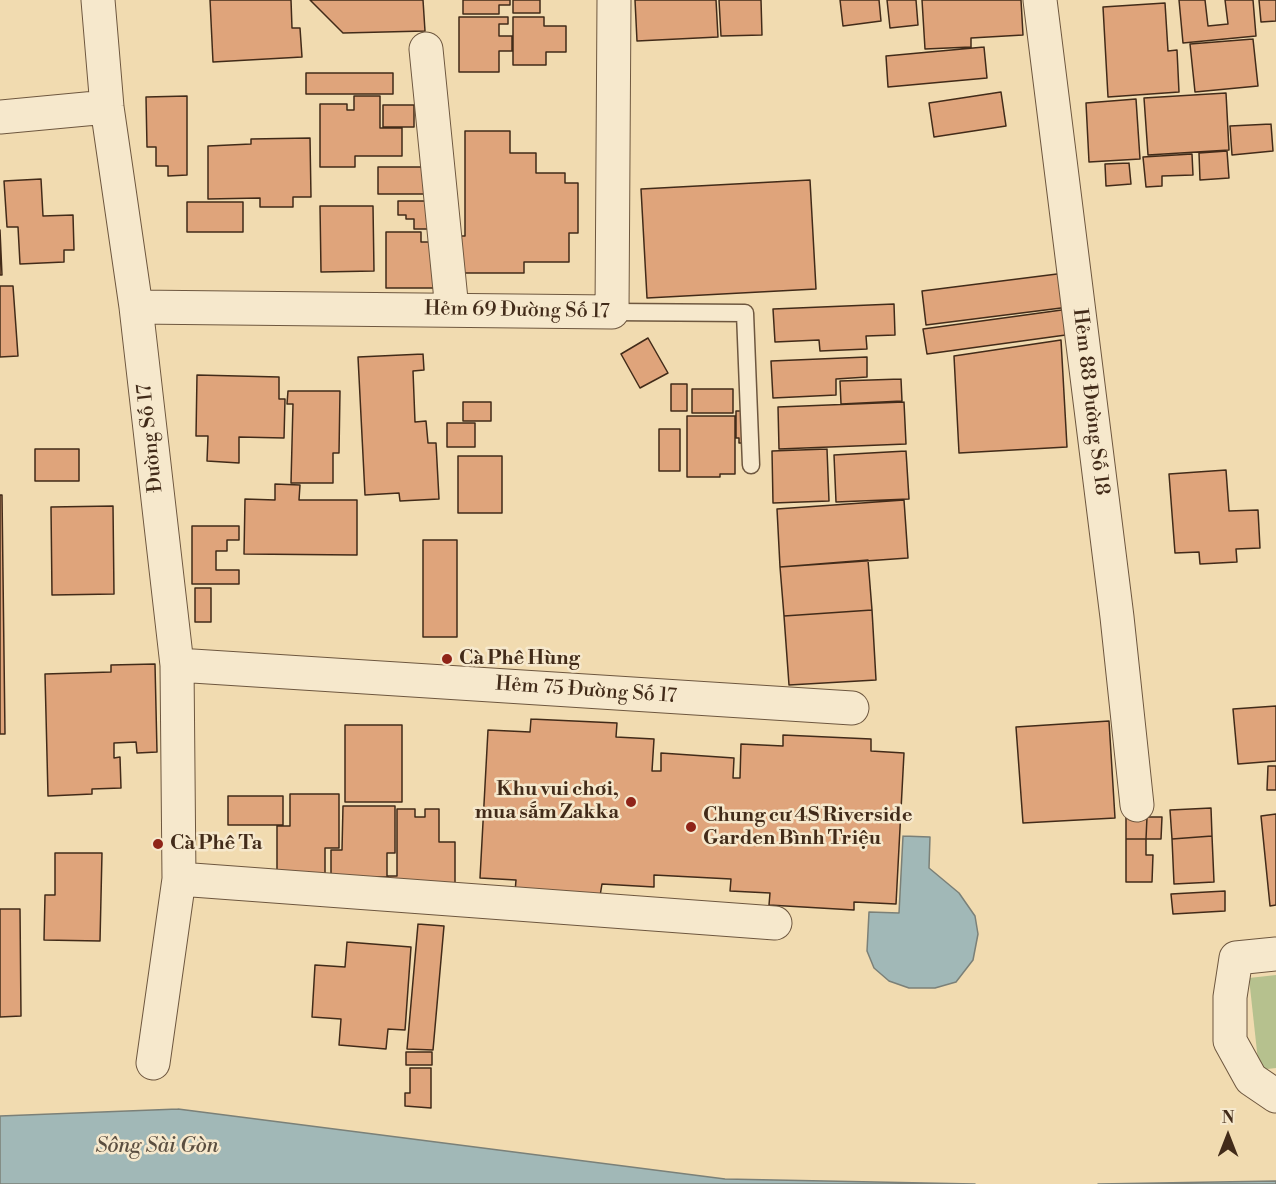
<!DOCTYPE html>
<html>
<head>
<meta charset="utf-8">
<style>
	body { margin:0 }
	#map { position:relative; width:1276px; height:1184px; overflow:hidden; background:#f1dbb0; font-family:"Libre Bodoni",serif }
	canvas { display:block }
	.north { position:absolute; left:1198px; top:1106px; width:60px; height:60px; -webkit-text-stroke:4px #f6e8cc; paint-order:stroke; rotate:0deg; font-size:16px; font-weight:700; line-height:24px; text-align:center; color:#422b19 }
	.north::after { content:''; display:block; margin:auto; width:21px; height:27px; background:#422b19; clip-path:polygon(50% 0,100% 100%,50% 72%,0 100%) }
</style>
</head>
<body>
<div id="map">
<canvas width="1276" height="1184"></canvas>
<div class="north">N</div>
</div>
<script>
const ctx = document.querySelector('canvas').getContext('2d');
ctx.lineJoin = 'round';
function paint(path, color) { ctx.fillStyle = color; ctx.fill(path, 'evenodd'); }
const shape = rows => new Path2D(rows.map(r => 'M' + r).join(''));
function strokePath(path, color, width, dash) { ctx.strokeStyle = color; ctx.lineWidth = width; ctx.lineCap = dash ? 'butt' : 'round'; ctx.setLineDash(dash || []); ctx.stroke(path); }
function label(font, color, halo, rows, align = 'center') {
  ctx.font = font + ' "Libre Bodoni",serif'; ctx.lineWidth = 5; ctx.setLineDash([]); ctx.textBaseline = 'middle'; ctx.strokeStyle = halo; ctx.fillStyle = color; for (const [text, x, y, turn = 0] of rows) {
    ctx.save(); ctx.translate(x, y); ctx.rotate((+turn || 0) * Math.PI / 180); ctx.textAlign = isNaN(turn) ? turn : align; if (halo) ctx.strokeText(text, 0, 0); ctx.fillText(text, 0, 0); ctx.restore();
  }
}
paint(shape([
	[1276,975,1276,1068,1259,1070,1249,978]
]), '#b6c18e');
const water = shape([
	[903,836,930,837,929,868,959,893,975,916,978,934,973,960,956,982,935,988,909,988,889,981,874,968,867,951,869,912,899,913,903,836],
	[178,1109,725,1179,975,1184,0,1184,0,1116,178,1109],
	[1276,1181,1276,1184,1098,1184,1276,1181]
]);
paint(water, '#a1b8b7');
strokePath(water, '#7b8078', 1.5);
const building = shape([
	[210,0,291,0,292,28,300,28,302,57,213,62,210,0],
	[310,0,423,0,425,31,343,33,310,0],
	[463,0,510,0,510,5,499,5,499,14,463,14,463,0],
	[513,0,540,0,540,13,513,13,513,0],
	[635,0,716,0,718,37,637,41,635,0],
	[719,0,761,0,762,35,721,36,719,0],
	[840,0,879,0,881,21,843,26,840,0],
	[887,0,916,0,918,25,890,28,887,0],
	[922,0,1021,0,1023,35,971,38,971,47,925,49,922,0],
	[1179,0,1205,0,1208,26,1228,24,1225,0,1253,0,1256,36,1183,43,1179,0],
	[1259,0,1276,0,1276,21,1261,22,1259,0],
	[1165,3,1168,51,1177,50,1179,92,1108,97,1103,7,1165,3],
	[459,17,508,17,508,24,499,24,499,36,512,36,512,51,499,51,499,72,459,72,459,17],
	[513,17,544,17,544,26,566,26,566,52,546,52,546,65,513,65,513,17],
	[1253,39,1258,86,1195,92,1190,44,1253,39],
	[984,47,987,78,888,87,886,56,984,47],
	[306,73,393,73,393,94,306,94,306,73],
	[1001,92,1006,126,934,137,929,103,1001,92],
	[1226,93,1229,150,1148,155,1144,98,1226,93],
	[187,96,187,175,168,176,168,166,156,166,156,147,147,147,146,97,187,96],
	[354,96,380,96,380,128,402,128,402,156,355,156,355,167,320,167,320,104,347,104,347,110,354,110,354,96],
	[1136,99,1140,159,1089,162,1086,103,1136,99],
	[383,105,414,105,414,127,383,127,383,105],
	[1271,124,1273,151,1232,155,1230,126,1271,124],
	[465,131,510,131,510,153,536,153,536,173,565,173,565,183,578,183,578,233,569,233,569,262,524,262,524,273,459,273,459,236,465,236,465,131],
	[310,138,311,197,293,197,293,207,260,207,260,198,208,199,208,146,251,144,251,139,310,138],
	[1227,151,1229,178,1200,180,1199,153,1227,151],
	[1192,154,1193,175,1162,176,1162,186,1146,187,1143,157,1192,154],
	[1129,163,1131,184,1106,186,1105,164,1129,163],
	[378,167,430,167,430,194,378,194,378,167],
	[41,179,43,216,73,215,74,250,64,250,64,262,20,264,18,227,7,227,4,181,41,179],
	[810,180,816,289,647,298,641,189,810,180],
	[398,201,432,201,432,229,414,229,414,219,406,219,406,215,398,215,398,201],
	[187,202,243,202,243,232,187,232,187,202],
	[320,206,373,206,374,271,321,272,320,206],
	[0,230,2,275,0,275,0,230],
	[386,232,421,232,421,242,440,242,440,288,386,288,386,232],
	[1065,273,1069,307,926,325,922,291,1065,273],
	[0,286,13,286,18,356,0,357,0,286],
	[894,304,895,335,866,336,867,349,820,351,819,340,775,342,773,309,894,304],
	[1069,309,1073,334,927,354,923,329,1069,309],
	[648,338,668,373,640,388,621,354,648,338],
	[1061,340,1067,447,959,453,954,356,1061,340],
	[423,354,424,370,413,371,415,422,426,421,428,443,436,443,439,499,400,501,399,493,365,495,358,357,423,354],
	[867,357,867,377,836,379,836,395,773,398,771,361,867,357],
	[197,375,279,377,279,399,285,399,284,438,239,437,239,463,207,461,208,436,196,436,197,375],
	[901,379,902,401,841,404,840,381,901,379],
	[671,384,687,384,687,411,671,411,671,384],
	[692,389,733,389,733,413,692,413,692,389],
	[288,391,340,391,339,453,333,453,333,483,291,483,293,404,287,404,288,391],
	[463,402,491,402,491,421,463,421,463,402],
	[904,402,906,444,779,449,778,407,904,402],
	[736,411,749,411,750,443,739,443,739,438,736,438,736,411],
	[687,416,735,416,735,474,720,474,720,477,687,477,687,416],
	[447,423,475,423,475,447,447,447,447,423],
	[659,429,680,429,680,471,659,471,659,429],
	[35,449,79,449,79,481,35,481,35,449],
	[827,449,829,501,773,503,772,451,827,449],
	[906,451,909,499,836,502,834,455,906,451],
	[458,456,502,456,502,513,458,513,458,456],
	[1226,470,1229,511,1258,510,1260,548,1236,549,1237,562,1200,564,1199,552,1175,553,1169,474,1226,470],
	[275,484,300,485,299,500,357,500,357,555,244,554,245,499,275,500,275,484],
	[0,495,2,495,5,734,0,734,0,495],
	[904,500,908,558,780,567,777,509,904,500],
	[113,506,114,594,52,595,51,507,113,506],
	[192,526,239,526,239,540,227,540,227,551,216,551,216,570,239,570,239,584,192,584,192,526],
	[423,540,457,540,457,637,423,637,423,540],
	[868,560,872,610,784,616,780,567,868,560],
	[195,588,211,588,211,622,195,622,195,588],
	[872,610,876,680,789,685,784,616,872,610],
	[155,664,157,752,137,753,136,742,114,743,114,758,120,757,121,788,92,789,92,794,48,796,45,674,111,672,111,665,155,664],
	[1276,706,1276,761,1238,764,1233,709,1276,706],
	[531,719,617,723,616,737,654,739,652,771,661,771,661,753,734,758,733,778,740,778,741,744,783,746,783,735,871,739,871,751,904,753,896,904,854,902,854,910,769,905,770,893,730,891,731,879,654,875,654,887,602,884,600,896,515,892,516,880,480,878,488,730,530,732,531,719],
	[1109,721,1115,818,1023,823,1016,727,1109,721],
	[345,725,402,725,402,802,345,802,345,725],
	[1268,766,1276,766,1276,790,1267,790,1268,766],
	[290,794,339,794,339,848,325,848,325,874,277,874,277,826,290,826,290,794],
	[228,796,283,796,283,825,228,825,228,796],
	[343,806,395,806,395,853,387,853,387,877,331,877,331,850,342,850,343,806],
	[1211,808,1212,836,1172,839,1170,810,1211,808],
	[397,809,415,809,415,817,425,817,425,809,439,809,439,842,455,842,455,884,388,898,388,876,397,876,397,809],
	[1276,814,1276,905,1270,906,1261,816,1276,814],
	[1126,817,1147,817,1146,839,1126,839,1126,817],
	[1147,817,1162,817,1161,839,1146,839,1147,817],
	[1212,836,1214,882,1174,884,1172,839,1212,836],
	[1126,839,1146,839,1146,855,1153,855,1152,882,1126,882,1126,839],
	[55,853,102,853,100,941,44,940,45,895,55,895,55,853],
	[1225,891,1225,911,1173,914,1171,894,1225,891],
	[0,909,20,909,21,1016,0,1017,0,909],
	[418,924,444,926,433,1050,407,1049,418,924],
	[347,942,411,947,405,1030,388,1029,386,1049,339,1045,341,1019,312,1017,315,965,345,967,347,942],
	[406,1052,432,1052,432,1065,406,1065,406,1052],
	[410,1068,431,1068,431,1108,405,1106,405,1093,410,1093,410,1068]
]);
paint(building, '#dfa47b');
strokePath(building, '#422b19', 1.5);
const service = shape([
	[612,312,745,313,751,465]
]);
const minor = shape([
	[98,0,107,107,136,307,177,665,179,879,153,1063],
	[1040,0,1117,617,1137,805],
	[426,49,452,310],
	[0,117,107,107],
	[136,307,612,312,614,0],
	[177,665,852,708],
	[179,879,775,923],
	[1276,954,1236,958,1230,997,1230,1041,1251,1079,1276,1096]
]);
strokePath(service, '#6e573f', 19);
strokePath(minor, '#6e573f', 35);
strokePath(service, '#f6e8cc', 16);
strokePath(minor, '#f6e8cc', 33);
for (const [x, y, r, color] of [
	[447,659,6,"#8f2418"],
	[631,802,6,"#8f2418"],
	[691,827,6,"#8f2418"],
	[158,844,6,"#8f2418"]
]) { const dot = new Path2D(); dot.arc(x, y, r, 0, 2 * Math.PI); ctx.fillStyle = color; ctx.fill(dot); strokePath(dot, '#f6e8cc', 2); }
label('20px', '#422b19', '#f6e8cc', [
	["Hẻm 69 Đường Số 17",517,311,1],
	["Hẻm 88 Đường Số 18",1090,402,83],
	["Đường Số 17",151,438,-96],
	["Hẻm 75 Đường Số 17",586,691,4]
]);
label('bold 20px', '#422b19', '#f6e8cc', [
	["Cà Phê Hùng",459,659],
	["Khu vui chơi,",619,790,"right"],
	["mua sắm Zakka",619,813,"right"],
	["Chung cư 4S Riverside",703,816],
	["Garden Bình Triệu",703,839],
	["Cà Phê Ta",170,844]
], 'left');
label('italic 21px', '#5a4e40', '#f6e8cc', [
	["Sông Sài Gòn",157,1147]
]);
</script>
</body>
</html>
